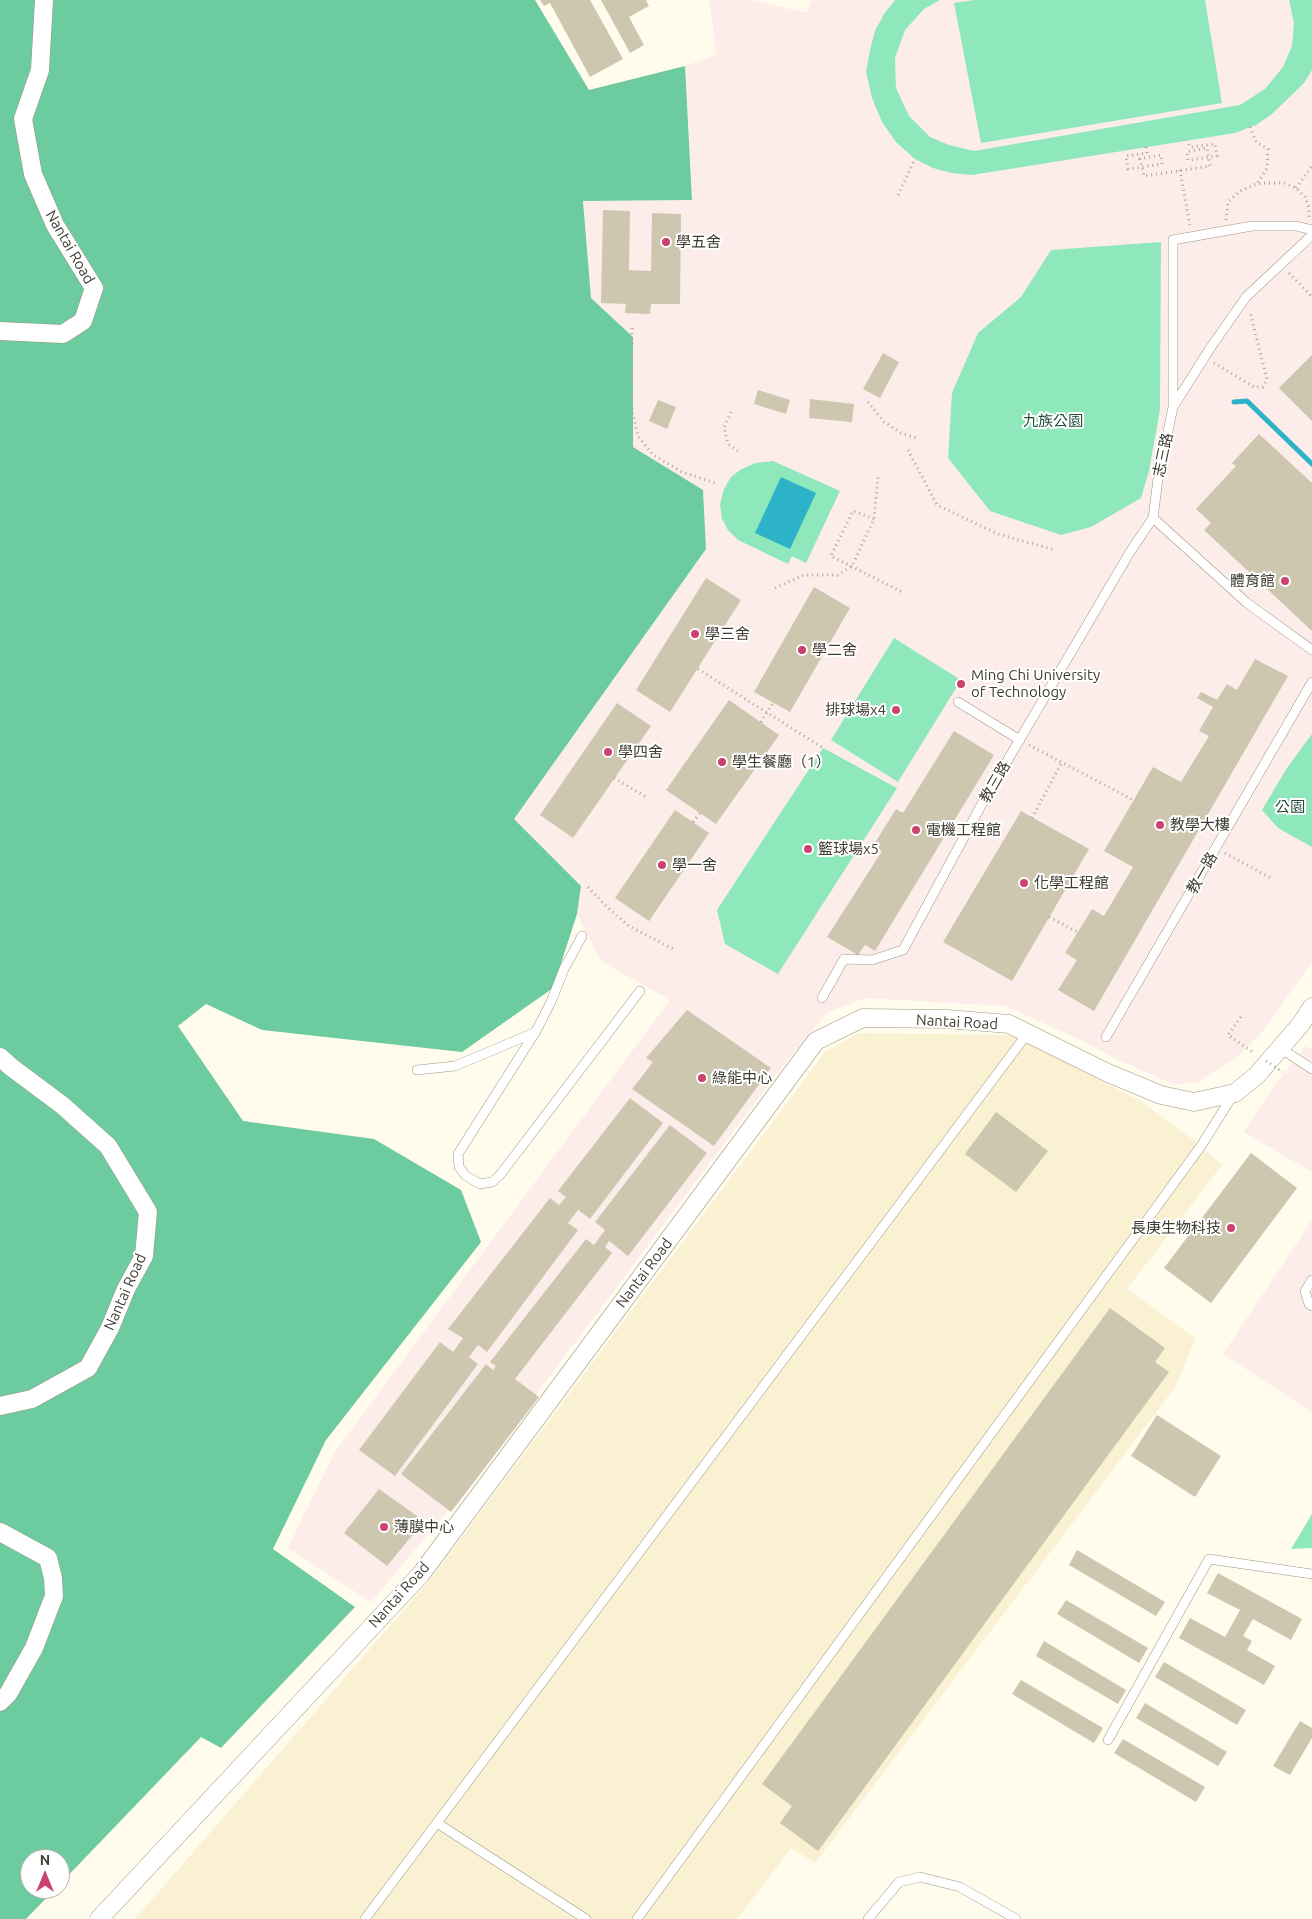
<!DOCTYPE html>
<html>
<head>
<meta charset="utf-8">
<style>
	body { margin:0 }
	#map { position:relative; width:1312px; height:1919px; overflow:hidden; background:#fffbed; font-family:Ubuntu,sans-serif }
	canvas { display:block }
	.north { position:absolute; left:20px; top:1849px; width:50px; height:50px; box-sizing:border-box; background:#fff; border:1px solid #b2b1ad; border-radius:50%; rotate:0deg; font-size:14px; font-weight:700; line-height:20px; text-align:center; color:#3f3d33 }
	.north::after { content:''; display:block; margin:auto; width:18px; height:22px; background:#cd4171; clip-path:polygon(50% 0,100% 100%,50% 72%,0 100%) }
</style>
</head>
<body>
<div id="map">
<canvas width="1312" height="1919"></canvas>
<div class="north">N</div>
</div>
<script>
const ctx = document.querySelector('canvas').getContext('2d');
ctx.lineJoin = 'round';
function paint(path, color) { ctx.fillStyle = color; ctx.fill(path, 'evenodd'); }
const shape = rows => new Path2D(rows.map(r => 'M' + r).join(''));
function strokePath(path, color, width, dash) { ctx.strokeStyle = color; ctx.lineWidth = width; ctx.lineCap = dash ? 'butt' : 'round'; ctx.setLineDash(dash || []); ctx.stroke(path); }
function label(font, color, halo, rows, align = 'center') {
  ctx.font = font + ' Ubuntu,"Noto Sans TC",sans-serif'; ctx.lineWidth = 4; ctx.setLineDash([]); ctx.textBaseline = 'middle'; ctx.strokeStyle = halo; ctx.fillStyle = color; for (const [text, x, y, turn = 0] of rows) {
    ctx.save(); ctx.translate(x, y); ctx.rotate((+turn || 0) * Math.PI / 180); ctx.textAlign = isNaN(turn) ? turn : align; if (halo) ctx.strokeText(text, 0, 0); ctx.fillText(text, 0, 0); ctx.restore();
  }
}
paint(shape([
	[859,1033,1008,1035,1023,1040,1142,1102,1201,1146,1222,1165,1127,1289,1195,1338,1176,1386,815,1863,791,1848,737,1919,135,1919,429,1581,825,1052]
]), '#f9f1d2');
paint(shape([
	[709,0,752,0,807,13,812,0,1312,0,1312,962,1260,1035,1234,1059,1197,1082,1175,1085,1116,1059,1081,1040,1005,1006,866,998,828,1012,781,1068,456,1501,371,1602,288,1548,335,1452,670,1000,601,961,577,914,581,885,514,819,706,549,703,490,633,447,633,337,591,298,583,201,692,200,685,66,717,55],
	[1305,1046,1312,1050,1312,1172,1244,1132,1274,1087],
	[1312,1220,1312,1412,1223,1354]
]), '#fdedea');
paint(shape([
	[895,0,940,0,924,9,905,30,895,58,896,88,909,116,930,137,949,145,974,151,1240,105,1265,89,1283,67,1292,46,1294,23,1289,0,1312,0,1312,70,1304,83,1272,114,1256,125,1235,133,972,175,951,173,933,168,915,159,896,142,882,122,872,98,866,72,870,50,875,31,884,14],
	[974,0,1205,0,1222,103,981,143,954,3],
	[1161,242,1160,410,1149,471,1141,498,1091,527,1061,535,990,511,948,458,952,393,978,333,1021,297,1051,250],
	[773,461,840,491,806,563,792,556,788,564,738,540,728,530,722,519,720,504,724,489,731,477,740,470,755,463],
	[894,638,961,680,898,782,831,740],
	[1312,734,1312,847,1278,828,1262,810,1287,768],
	[823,748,897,788,778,974,725,944,717,910],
	[1312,1514,1312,1548,1291,1549]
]), '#8fe7bc');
paint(shape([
	[0,0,535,0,589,90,685,66,692,200,583,201,591,298,633,337,633,447,703,490,706,549,514,819,581,886,577,914,553,988,462,1052,262,1030,206,1004,178,1026,243,1121,374,1139,461,1190,481,1242,326,1440,273,1549,355,1607,221,1748,201,1737,60,1884,60,1859,30,1859,30,1889,55,1889,26,1919,0,1919]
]), '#6ccb9f');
paint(shape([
	[781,477,816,493,790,549,755,533]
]), '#2db3c8');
strokePath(shape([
	[1234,402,1247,401,1312,464]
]), '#2db3c8', 5);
paint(shape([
	[540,0,590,0,623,59,590,77,550,3,544,6],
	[601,0,646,0,649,6,629,17,644,45,630,53],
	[603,210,630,211,629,270,651,271,652,213,681,214,680,304,651,304,650,314,625,313,626,304,601,303],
	[883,353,899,362,880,398,863,389],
	[1312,355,1312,421,1279,388],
	[758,390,790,400,786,414,754,404],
	[810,399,854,404,852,422,809,418],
	[658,400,676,407,667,429,649,421],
	[1259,434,1312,483,1312,631,1204,530,1211,523,1196,509,1236,466,1232,463],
	[706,578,741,600,670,712,636,690],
	[814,587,850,608,790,712,754,692],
	[1255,659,1288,676,1094,1011,1058,990,1077,960,1065,953,1092,909,1104,916,1133,867,1104,851,1153,767,1181,782,1209,736,1199,731,1213,707,1197,698,1201,692,1217,700,1227,684,1237,690],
	[729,700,779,735,716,824,666,790],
	[617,703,651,726,573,838,540,815],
	[954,731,994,755,875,951,865,945,858,955,827,937,882,851,873,846,896,809,903,813],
	[675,810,709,833,649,921,615,898],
	[1021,811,1089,849,1012,981,943,942],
	[687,1010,771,1068,714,1146,632,1089,653,1062,646,1058],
	[630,1098,663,1123,590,1219,578,1210,568,1223,578,1230,487,1352,478,1345,469,1357,478,1364,395,1476,359,1450,440,1342,453,1352,463,1338,448,1329,550,1198,559,1205,566,1197,558,1191],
	[996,1112,1048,1151,1016,1192,965,1154],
	[670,1125,707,1153,628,1256,609,1241,605,1247,612,1253,515,1379,539,1397,451,1512,401,1474,486,1364,493,1370,496,1366,490,1362,586,1239,594,1245,605,1230,595,1222],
	[1251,1153,1297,1188,1211,1303,1164,1268],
	[1110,1308,1165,1348,1155,1362,1169,1372,818,1851,780,1823,792,1806,762,1784],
	[1157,1415,1221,1456,1195,1497,1131,1456],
	[379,1489,424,1521,387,1566,344,1533],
	[1077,1550,1165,1602,1156,1616,1069,1565],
	[1218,1573,1302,1619,1291,1640,1253,1619,1243,1636,1252,1641,1247,1650,1275,1666,1264,1685,1179,1638,1190,1618,1225,1637,1240,1610,1207,1593],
	[1066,1600,1148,1648,1139,1663,1057,1614],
	[1044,1641,1126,1690,1118,1704,1036,1656],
	[1164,1662,1246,1710,1237,1725,1155,1677],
	[1021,1680,1103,1728,1094,1743,1012,1694],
	[1145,1703,1227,1752,1218,1766,1136,1718],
	[1300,1721,1312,1728,1312,1738,1290,1775,1273,1766],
	[1123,1739,1205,1787,1196,1802,1114,1753]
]), '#cdc7b0');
const service = shape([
	[1312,235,1246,297,1211,347,1173,407,1158,479,1153,518,1247,603,1312,650],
	[1173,407,1173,240,1252,226,1296,226,1312,230],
	[958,702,1020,740],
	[582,936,564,969,551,1002,536,1031,458,1154,459,1167,466,1176,480,1184,492,1182,500,1175,640,991],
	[822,998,844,959,872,960,903,950,983,802,1130,552,1153,518],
	[1106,1037,1312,682],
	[1280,1048,1312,1069],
	[417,1070,455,1066,536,1032],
	[1312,1280,1305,1291,1309,1304,1312,1306],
	[1108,1740,1209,1559,1312,1574],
	[437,1823,586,1919],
	[365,1919,1027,1034],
	[637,1919,1201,1146,1233,1095],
	[868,1919,899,1882,920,1877,960,1887,1016,1919]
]);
const minor = shape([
	[0,331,63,334,83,321,94,288,55,225,33,174,23,119,40,70,44,0],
	[0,1057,11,1067,62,1105,108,1146,148,1212,144,1256,126,1289,110,1328,88,1368,32,1399,0,1406],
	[0,1532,48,1558,53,1578,54,1596,34,1648,8,1694,0,1702],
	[99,1919,421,1574,816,1041,863,1018,947,1019,1009,1024,1108,1073,1161,1095,1194,1102,1235,1093,1257,1075,1301,1024,1312,1007]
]);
strokePath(service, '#9c9780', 10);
strokePath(minor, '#9c9780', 19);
strokePath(shape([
	[1250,127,1256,142,1268,149,1267,168,1257,184],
	[1146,147,1147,153,1126,156,1128,169,1162,164,1161,155,1140,159,1144,176,1210,166,1207,148,1187,152,1188,160,1217,156,1215,144,1190,147,1187,140],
	[1180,170,1190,226],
	[1296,188,1312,166],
	[898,195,915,159],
	[1226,220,1228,202,1240,191,1256,184,1267,183,1284,183,1296,188,1305,197,1309,208,1309,217],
	[1289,273,1312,297],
	[632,328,631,405,638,436,653,455,682,472,715,483],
	[1214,363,1254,387,1263,387,1267,379,1250,312],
	[868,402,884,422,901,433,916,438],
	[731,412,724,427,728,444,741,453],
	[908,450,937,505,998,534,1055,550],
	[874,519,853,511,831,556,902,592],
	[775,588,804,575,838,575,852,566,874,519,878,476],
	[698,669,823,748],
	[1029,745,1133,800],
	[614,778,646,797],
	[1032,818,1062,762],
	[693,822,700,813],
	[1225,853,1271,878],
	[588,887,606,906,629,926,675,950],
	[1049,917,1078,932],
	[1241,1017,1228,1035,1254,1053]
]), '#a9a69a', 3, [1, 4]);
strokePath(service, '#fff', 9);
strokePath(minor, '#fff', 18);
strokePath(shape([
	[761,722,773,703],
	[1266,1061,1283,1072]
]), '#a9a69a', 3, [1, 4]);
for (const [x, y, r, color] of [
	[666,242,5,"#cd4171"],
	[1285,581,5,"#cd4171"],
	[695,634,5,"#cd4171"],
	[802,650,5,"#cd4171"],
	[961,684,5,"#cd4171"],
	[896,710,5,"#cd4171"],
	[608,752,5,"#cd4171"],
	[722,762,5,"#cd4171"],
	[1160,825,5,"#cd4171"],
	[916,830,5,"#cd4171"],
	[808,849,5,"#cd4171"],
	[662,865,5,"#cd4171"],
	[1024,883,5,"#cd4171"],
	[702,1078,5,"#cd4171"],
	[1231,1228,5,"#cd4171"],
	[384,1527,5,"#cd4171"]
]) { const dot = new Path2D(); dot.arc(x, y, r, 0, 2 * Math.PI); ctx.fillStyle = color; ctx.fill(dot); strokePath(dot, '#fff', 2); }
label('15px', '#3f3d33', '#fff', [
	["學五舍",676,242],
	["體育館",1275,581,"right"],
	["學三舍",705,634],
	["學二舍",812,650],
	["Ming Chi University",971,675],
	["of Technology",971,692],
	["排球場x4",886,710,"right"],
	["學四舍",618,752],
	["學生餐廳（1）",732,762],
	["教學大樓",1170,825],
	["電機工程館",926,830],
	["籃球場x5",818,849],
	["學一舍",672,865],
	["化學工程館",1034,883],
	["綠能中心",712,1078],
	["長庚生物科技",1221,1228,"right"],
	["薄膜中心",394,1527]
], 'left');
label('15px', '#3f3d33', '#fff', [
	["Nantai Road",70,247,60],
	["志三路",1163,455,-78],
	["教三路",995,782,-60],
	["教一路",1202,873,-60],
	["Nantai Road",957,1022,3],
	["Nantai Road",644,1273,-53],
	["Nantai Road",125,1292,-66],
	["Nantai Road",399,1595,-48]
]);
label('15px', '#234b38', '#fff', [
	["九族公園",1053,421],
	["公園",1290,807]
]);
</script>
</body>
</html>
